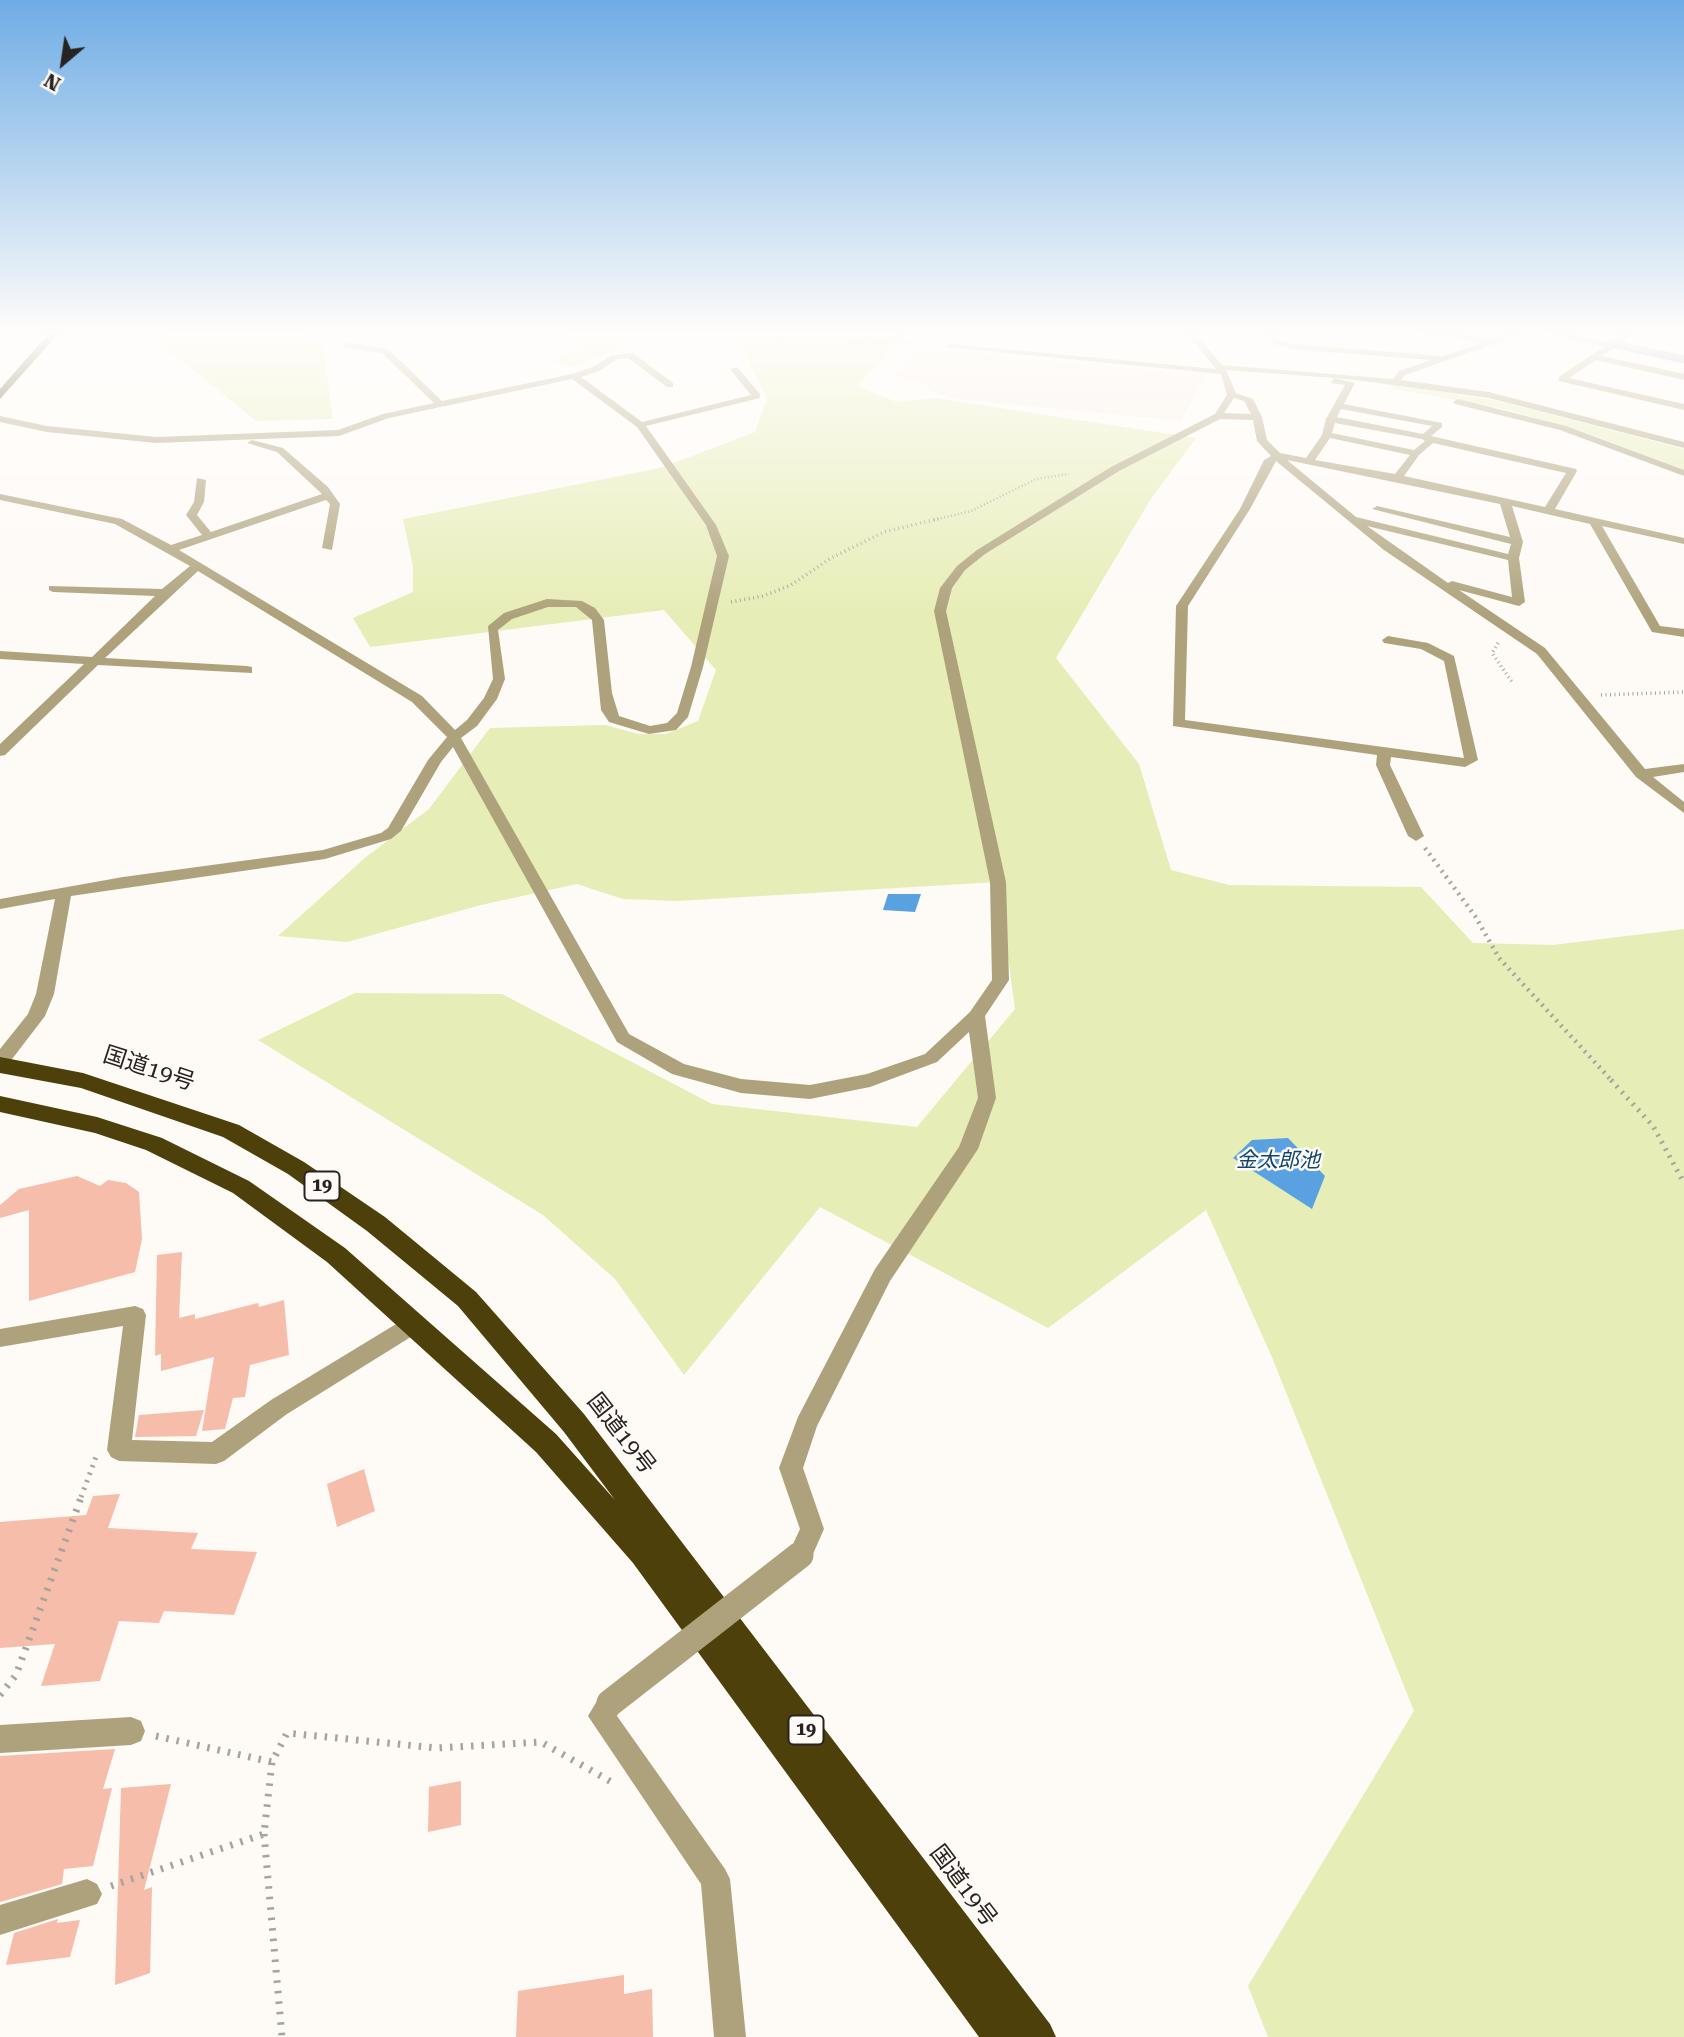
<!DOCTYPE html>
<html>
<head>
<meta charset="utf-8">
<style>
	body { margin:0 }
	#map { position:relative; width:1684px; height:2037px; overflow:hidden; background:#fefaf6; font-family:"Roboto Serif",serif }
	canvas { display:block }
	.north { position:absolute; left:28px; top:28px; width:70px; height:70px; -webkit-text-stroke:5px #fefaf6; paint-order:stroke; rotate:209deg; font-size:19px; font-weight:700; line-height:28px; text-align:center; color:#272320 }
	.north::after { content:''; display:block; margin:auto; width:24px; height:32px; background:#272320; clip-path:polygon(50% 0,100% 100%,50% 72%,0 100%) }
</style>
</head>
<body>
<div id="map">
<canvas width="1684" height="2037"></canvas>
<div class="north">N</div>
</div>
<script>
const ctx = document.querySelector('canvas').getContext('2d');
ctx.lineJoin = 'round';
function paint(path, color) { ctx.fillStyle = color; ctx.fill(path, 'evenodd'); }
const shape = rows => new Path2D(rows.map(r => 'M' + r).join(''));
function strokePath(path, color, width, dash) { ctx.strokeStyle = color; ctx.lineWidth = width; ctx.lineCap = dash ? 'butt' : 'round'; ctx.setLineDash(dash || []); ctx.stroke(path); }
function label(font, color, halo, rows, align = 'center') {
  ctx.font = font + ' "Roboto Serif","Noto Sans JP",serif'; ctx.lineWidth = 5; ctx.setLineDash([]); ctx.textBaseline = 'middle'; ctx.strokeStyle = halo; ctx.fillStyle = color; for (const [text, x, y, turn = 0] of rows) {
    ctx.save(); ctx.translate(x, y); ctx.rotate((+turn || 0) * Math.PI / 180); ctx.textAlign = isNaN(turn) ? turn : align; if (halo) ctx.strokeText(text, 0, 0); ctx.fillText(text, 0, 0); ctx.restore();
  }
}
paint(shape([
	[915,349,1112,367,1207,374,1181,421,958,399,935,393,921,383,895,377]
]), '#f8eee5');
paint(shape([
	[169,332,301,332,323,347,333,419,256,421,159,342],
	[561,332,901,332,892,339,885,356,857,386,897,402,935,398,1196,438,1152,497,1056,658,1139,764,1171,870,1229,885,1421,887,1473,943,1553,945,1684,929,1684,2037,1268,2037,1248,1986,1414,1711,1271,1355,1206,1210,1048,1328,820,1207,684,1375,615,1279,543,1215,258,1040,355,993,502,994,712,1104,917,1127,1015,1009,998,882,677,901,623,899,577,884,481,905,347,942,278,936,366,857,429,809,490,728,605,725,638,734,666,734,698,721,716,670,664,610,370,647,353,618,413,592,413,567,403,519,660,468,755,432,767,398,736,337,630,344,571,367,554,360,586,347],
	[1394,384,1499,401,1684,449,1684,470,1584,432,1504,409,1390,388]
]), '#e7edb6');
paint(shape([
	[888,894,921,894,915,912,883,910],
	[1288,1138,1325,1176,1312,1209,1233,1158,1252,1140]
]), '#5aa1e1');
strokePath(shape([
	[1549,332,1684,361],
	[895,338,905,332]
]), '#5aa1e1', 4.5);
paint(shape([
	[77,1176,100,1186,108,1180,126,1183,139,1192,142,1239,135,1272,29,1301,29,1210,0,1218,0,1205,19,1189],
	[182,1252,179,1318,195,1314,195,1319,258,1303,259,1307,284,1300,289,1355,250,1365,245,1397,233,1398,225,1429,202,1431,214,1357,161,1371,161,1354,155,1356,157,1255],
	[204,1410,196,1436,135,1437,139,1415],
	[364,1469,375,1511,337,1527,327,1484],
	[120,1494,108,1528,198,1533,191,1549,257,1552,234,1615,164,1611,159,1623,119,1621,100,1681,41,1686,55,1644,0,1648,0,1522,86,1515,93,1496],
	[115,1749,103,1789,112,1788,93,1866,64,1869,62,1884,0,1902,0,1756],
	[461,1781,461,1825,428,1832,429,1787],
	[171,1784,144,1890,152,1887,150,1973,115,1985,121,1788],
	[58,1919,57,1923,80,1920,70,1957,6,1965,14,1933],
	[624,1975,624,1994,652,1989,653,2037,516,2037,518,1991]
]), '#f6bdaa');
strokePath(shape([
	[752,332,791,345,903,342,935,345],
	[1565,332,1591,338],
	[903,342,910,332],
	[646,346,670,332],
	[934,520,971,511,1036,479,1069,474]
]), '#a7a39f', 2.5, [1, 2.5]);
strokePath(shape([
	[731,602,763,596,791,585,831,558,884,532,941,518],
	[1498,643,1492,653,1512,682],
	[1601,695,1684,692]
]), '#a7a39f', 3.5, [1, 3.5]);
strokePath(shape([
	[1425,848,1475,916,1499,958,1613,1082]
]), '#a7a39f', 4.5, [2, 5]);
strokePath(shape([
	[1611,1080,1653,1126,1684,1183],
	[81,1497,96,1457]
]), '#a7a39f', 5, [2, 6]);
strokePath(shape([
	[0,1695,16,1675,82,1495],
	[156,1736,272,1762],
	[264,1834,282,2037],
	[111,1886,264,1834,272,1762,287,1733,437,1748,541,1742,615,1784]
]), '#a7a39f', 7, [2.5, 8]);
paint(shape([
	[1186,332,1194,332,1222,365,1393,379,1399,371,1431,360,1291,349,1275,344,1263,332,1272,332,1281,340,1292,344,1443,356,1486,342,1398,332,1497,338,1515,332,1527,332,1405,375,1401,380,1489,392,1684,442,1684,448,1489,398,1364,381,1335,378,1355,383,1344,404,1442,423,1442,427,1431,436,1576,469,1577,471,1555,509,1684,538,1684,544,1602,526,1660,626,1684,629,1684,637,1652,632,1590,524,1512,506,1523,542,1519,558,1525,602,1519,606,1459,590,1545,648,1645,769,1684,764,1684,772,1653,777,1684,802,1684,813,1636,777,1537,654,1384,550,1276,461,1250,509,1188,606,1185,720,1464,758,1444,661,1421,649,1384,643,1382,640,1388,636,1428,643,1454,656,1478,760,1465,767,1391,757,1390,765,1424,836,1416,841,1408,836,1376,765,1377,755,1173,726,1176,606,1240,509,1264,460,1271,456,1257,441,1253,420,1220,419,1119,471,985,554,965,570,952,588,946,611,1006,882,1009,980,985,1016,996,1098,978,1149,890,1281,817,1426,803,1468,824,1529,809,1563,800,1567,791,1563,788,1555,800,1529,779,1468,798,1417,875,1269,959,1147,978,1098,969,1032,937,1062,870,1087,810,1099,741,1093,672,1074,617,1042,453,747,441,762,401,831,391,839,325,859,71,896,54,994,45,1016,6,1067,0,1068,0,1049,28,1014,36,994,55,899,0,909,0,899,123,877,323,850,381,833,388,828,428,760,447,737,412,702,198,571,105,658,247,666,252,667,252,673,98,665,5,755,0,756,0,744,84,664,0,659,0,651,92,657,155,596,53,592,49,590,49,586,162,589,190,566,115,524,0,500,0,494,122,519,171,545,202,535,186,515,194,502,197,478,206,480,204,502,197,515,211,532,322,494,277,452,247,443,252,440,283,448,328,487,340,504,332,550,322,548,330,504,326,500,179,550,422,696,455,730,467,720,484,698,493,679,488,626,504,613,547,599,582,601,595,608,604,620,612,693,619,716,650,726,667,723,677,713,691,667,717,556,706,525,637,427,572,379,389,418,339,436,156,443,47,432,0,422,0,416,47,426,156,437,338,430,383,414,434,403,382,353,342,347,345,342,388,349,442,401,572,374,593,367,612,355,633,353,673,383,673,387,667,387,628,358,617,359,599,371,581,377,642,422,751,395,730,369,737,367,760,394,760,398,646,426,716,525,729,556,703,667,688,717,676,730,649,734,609,722,601,710,592,620,576,607,548,607,512,619,498,630,505,679,497,699,477,726,461,738,629,1034,684,1064,741,1079,810,1085,867,1074,925,1054,970,1012,992,980,990,882,934,611,940,588,957,566,977,550,1111,467,1215,414,1227,395,1221,374,946,347,950,344,1216,369,1186,332],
	[1226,370,1334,378,1331,383,1345,385,1326,419,1322,435,1306,458,1280,453,1267,440,1262,417,1253,399,1236,393,1226,370],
	[1234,398,1244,401,1251,414,1224,413,1234,398],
	[1341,409,1432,426,1423,434,1337,417,1341,409],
	[1335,423,1422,439,1425,441,1414,450,1332,433,1335,423],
	[1330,438,1410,455,1395,474,1315,460,1330,438],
	[1433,443,1566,473,1545,507,1404,476,1419,455,1433,443],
	[1287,460,1500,504,1510,537,1377,506,1372,509,1511,544,1508,554,1356,517,1287,460],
	[1367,526,1508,560,1512,597,1452,581,1448,583,1367,526],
	[1625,332,1635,332,1622,342,1684,355,1684,361,1616,346,1602,356,1684,374,1684,380,1596,360,1569,378,1684,404,1684,410,1559,381,1559,377,1625,332],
	[1458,399,1566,426,1684,470,1684,476,1560,430,1455,404,1453,402,1458,399],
	[135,1306,143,1309,146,1315,132,1440,212,1442,271,1400,406,1318,414,1315,422,1318,425,1324,422,1330,287,1414,224,1461,216,1464,119,1461,111,1457,107,1450,123,1326,0,1347,0,1329,135,1306],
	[610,1690,619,1694,623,1703,617,1716,725,1869,730,1879,746,2037,714,2037,701,1884,588,1716,601,1694,610,1690],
	[131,1717,141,1721,145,1731,141,1741,131,1745,0,1753,0,1725,131,1717],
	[87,1879,97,1884,102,1894,97,1904,0,1935,0,1905,87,1879]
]), '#aea27c');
paint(shape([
	[50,332,60,332,0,399,0,389,50,332],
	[0,1057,83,1073,239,1125,304,1162,385,1217,476,1292,584,1414,1050,2024,1056,2037,979,2037,633,1563,536,1452,327,1262,233,1193,146,1150,95,1133,0,1112,0,1096,97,1117,162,1138,249,1181,345,1248,556,1434,615,1500,564,1432,458,1306,367,1231,288,1174,223,1137,81,1088,0,1073,0,1057]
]), '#4e400a');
strokePath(shape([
	[610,1703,800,1555]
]), '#aea27c', 27);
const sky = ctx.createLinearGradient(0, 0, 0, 617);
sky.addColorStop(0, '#6face5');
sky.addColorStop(0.54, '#fffdfb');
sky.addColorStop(1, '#fffdfb00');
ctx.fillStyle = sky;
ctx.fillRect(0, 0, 1684, 617);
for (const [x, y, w] of [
	[322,1186,35],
	[806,1730,35]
]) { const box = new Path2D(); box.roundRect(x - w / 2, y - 14.5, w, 29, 5); ctx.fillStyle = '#fefaf6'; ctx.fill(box); strokePath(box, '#272320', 2); }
label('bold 18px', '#272320', null, [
	["19",322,1186],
	["19",806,1730]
]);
label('italic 21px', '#114670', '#fefaf6', [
	["金太郎池",1278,1161]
]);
label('23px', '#272320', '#fefaf6', [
	["国道19号",149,1069,18],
	["国道19号",621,1434,52],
	["国道19号",963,1886,53]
]);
</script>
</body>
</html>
